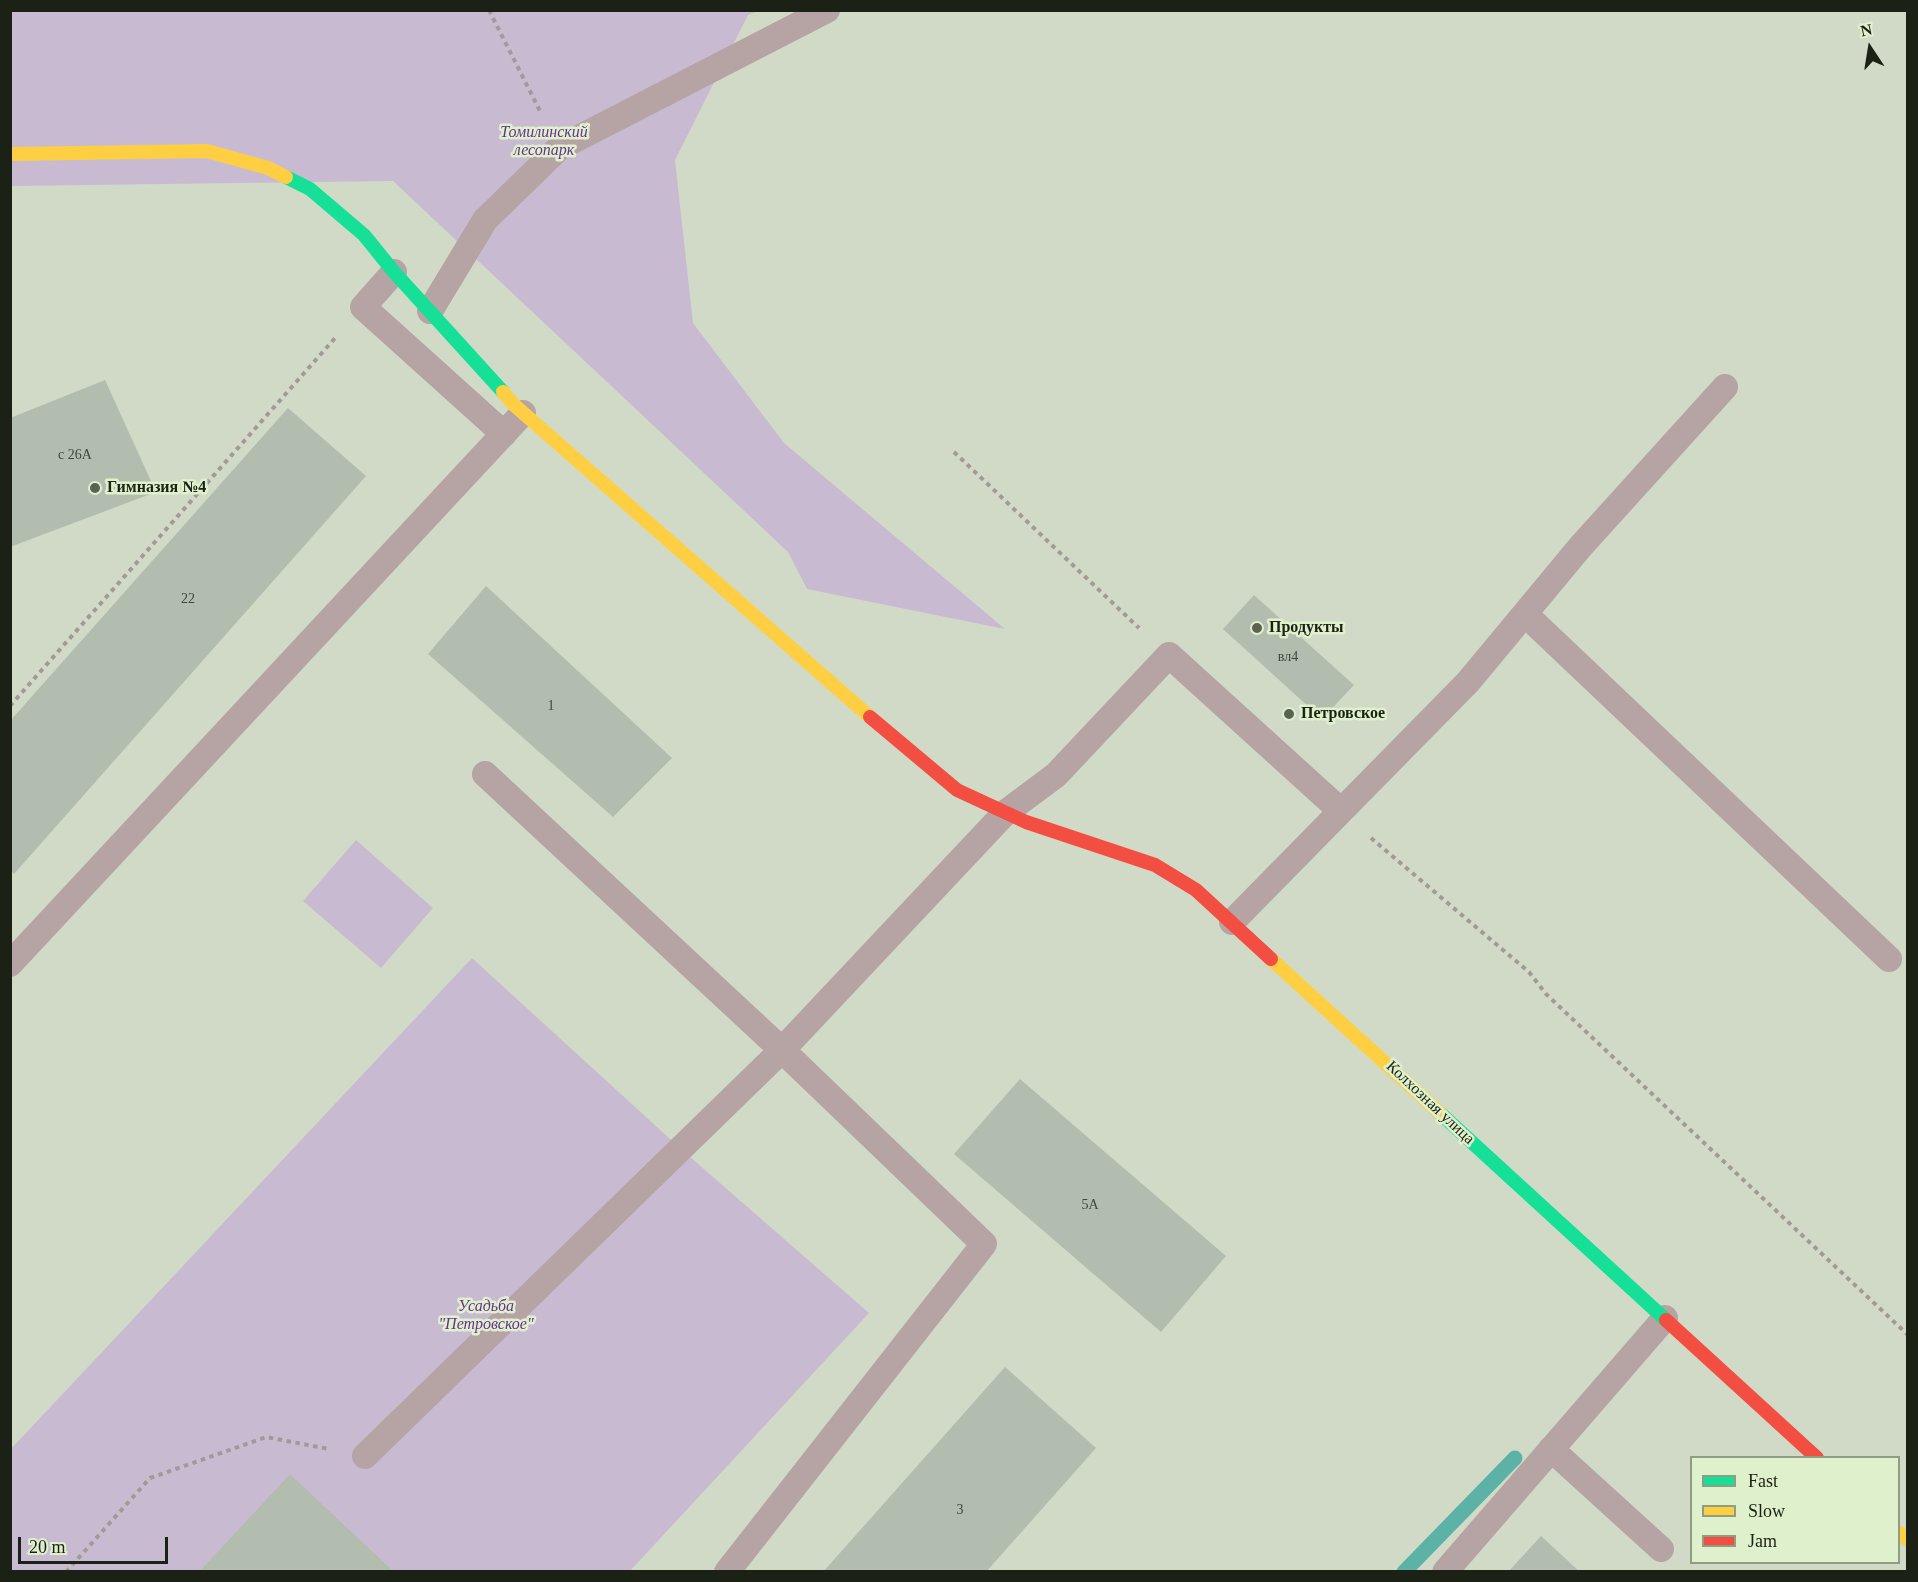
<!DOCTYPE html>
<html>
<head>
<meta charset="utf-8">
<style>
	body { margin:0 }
	#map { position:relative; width:1918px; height:1582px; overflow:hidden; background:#d1dac7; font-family:Georgia,serif }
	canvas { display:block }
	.frame { position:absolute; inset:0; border:12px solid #1b2114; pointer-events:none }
	.legend { position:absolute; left:1690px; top:1456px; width:210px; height:108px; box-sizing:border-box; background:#dff0cc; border:2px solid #919d82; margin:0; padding:8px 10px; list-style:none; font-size:18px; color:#1b2114 }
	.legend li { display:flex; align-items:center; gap:12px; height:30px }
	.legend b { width:30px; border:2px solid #919d82 }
	.north { position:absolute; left:1840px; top:18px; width:60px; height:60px; -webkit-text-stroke:4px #dff0cc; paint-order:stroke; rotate:348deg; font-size:16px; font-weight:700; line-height:24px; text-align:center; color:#1b2114 }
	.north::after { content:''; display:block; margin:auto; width:21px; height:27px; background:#1b2114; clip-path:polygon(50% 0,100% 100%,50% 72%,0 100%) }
	.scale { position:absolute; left:18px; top:1537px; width:150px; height:27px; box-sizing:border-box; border:3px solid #1b2114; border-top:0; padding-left:8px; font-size:18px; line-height:21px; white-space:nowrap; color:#1b2114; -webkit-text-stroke:4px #dff0cc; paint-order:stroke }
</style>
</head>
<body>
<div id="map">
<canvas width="1918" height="1582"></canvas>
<div class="frame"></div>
<ul class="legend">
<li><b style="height:8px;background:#16e098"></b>Fast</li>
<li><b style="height:8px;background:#ffcf43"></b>Slow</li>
<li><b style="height:8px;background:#f24e42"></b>Jam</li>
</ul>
<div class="north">N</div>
<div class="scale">20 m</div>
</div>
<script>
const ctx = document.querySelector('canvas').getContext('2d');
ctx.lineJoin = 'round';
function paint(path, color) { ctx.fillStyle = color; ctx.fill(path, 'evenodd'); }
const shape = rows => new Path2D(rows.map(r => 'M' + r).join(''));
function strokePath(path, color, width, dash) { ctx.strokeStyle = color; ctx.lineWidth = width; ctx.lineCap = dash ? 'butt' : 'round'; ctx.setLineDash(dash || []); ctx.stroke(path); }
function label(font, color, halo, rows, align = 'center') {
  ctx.font = font + ' Georgia,serif'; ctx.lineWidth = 5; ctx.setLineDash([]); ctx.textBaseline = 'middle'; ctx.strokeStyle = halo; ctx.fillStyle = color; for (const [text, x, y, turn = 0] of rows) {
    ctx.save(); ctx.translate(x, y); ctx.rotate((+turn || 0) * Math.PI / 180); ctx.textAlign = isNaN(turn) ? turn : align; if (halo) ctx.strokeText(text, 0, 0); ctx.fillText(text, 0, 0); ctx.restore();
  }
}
paint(shape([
	[10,11,758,11,748,15,675,160,693,323,784,443,1005,629,807,589,788,552,393,181,11,186],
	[356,840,433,908,381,968,303,901],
	[472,958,681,1149,869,1313,630,1571,11,1571,10,1450]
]), '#c8bbd1');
strokePath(shape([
	[1404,1572,1515,1458]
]), '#5cb2a7', 15);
paint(shape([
	[105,380,156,492,10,547,10,418],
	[288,408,366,476,14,874,10,870,10,721],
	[486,586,672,758,613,817,428,654],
	[1254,595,1354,685,1322,719,1223,629],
	[1020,1079,1226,1256,1161,1332,954,1154],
	[1005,1367,1096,1448,986,1572,823,1572],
	[290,1474,394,1572,199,1572],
	[1541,1536,1580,1572,1508,1572]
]), '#b3bdaf');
strokePath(shape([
	[489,10,541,113],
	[954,452,1139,628],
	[10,706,336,337],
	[1371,838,1529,972,1546,994,1598,1043,1908,1335],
	[66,1572,150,1478,266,1437,329,1449]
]), '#a39a97', 4, [4.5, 4.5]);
strokePath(shape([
	[394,272,363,307,504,434],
	[430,311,485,220,559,148,827,10],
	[1525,614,1889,959],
	[1232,922,1468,682,1581,546,1725,387],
	[10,964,523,413],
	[1551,1449,1661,1549],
	[365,1456,782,1050,485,774],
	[727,1572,984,1244,782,1050,1005,813,1056,775,1169,655,1341,811],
	[1445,1572,1665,1318]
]), '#b6a3a3', 26);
strokePath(shape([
	[286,177,310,189,364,235,394,272,503,392],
	[1441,1114,1666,1320]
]), '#16e098', 14);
strokePath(shape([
	[10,154,207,151,268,168,286,177],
	[503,392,513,404,870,717],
	[1271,959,1441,1114],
	[1898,1532,1908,1540]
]), '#ffcf43', 14);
strokePath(shape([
	[870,717,957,790,1026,822,1155,865,1196,890,1271,959],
	[1666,1320,1817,1458]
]), '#f24e42', 14);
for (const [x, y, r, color] of [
	[95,488,6,"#5b6253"],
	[1257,628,6,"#5b6253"],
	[1289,714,6,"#5b6253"]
]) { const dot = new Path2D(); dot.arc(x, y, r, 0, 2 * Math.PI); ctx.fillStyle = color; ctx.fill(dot); strokePath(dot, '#dff0cc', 2); }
label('14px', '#41483b', null, [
	["с 26А",75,455],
	["22",188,599],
	["вл4",1288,657],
	["1",551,706],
	["5А",1090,1205],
	["3",960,1510]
]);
label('italic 16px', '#693091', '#dff0cc', [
	["Томилинский",544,133],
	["лесопарк",544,151],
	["Усадьба",486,1307],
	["\"Петровское\"",486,1325]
]);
label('bold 16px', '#1b2114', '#dff0cc', [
	["Гимназия №4",107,488],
	["Продукты",1269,628],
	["Петровское",1301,714]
], 'left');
label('16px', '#1b2114', '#dff0cc', [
	["Колхозная улица",1430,1103,43]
]);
</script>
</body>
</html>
